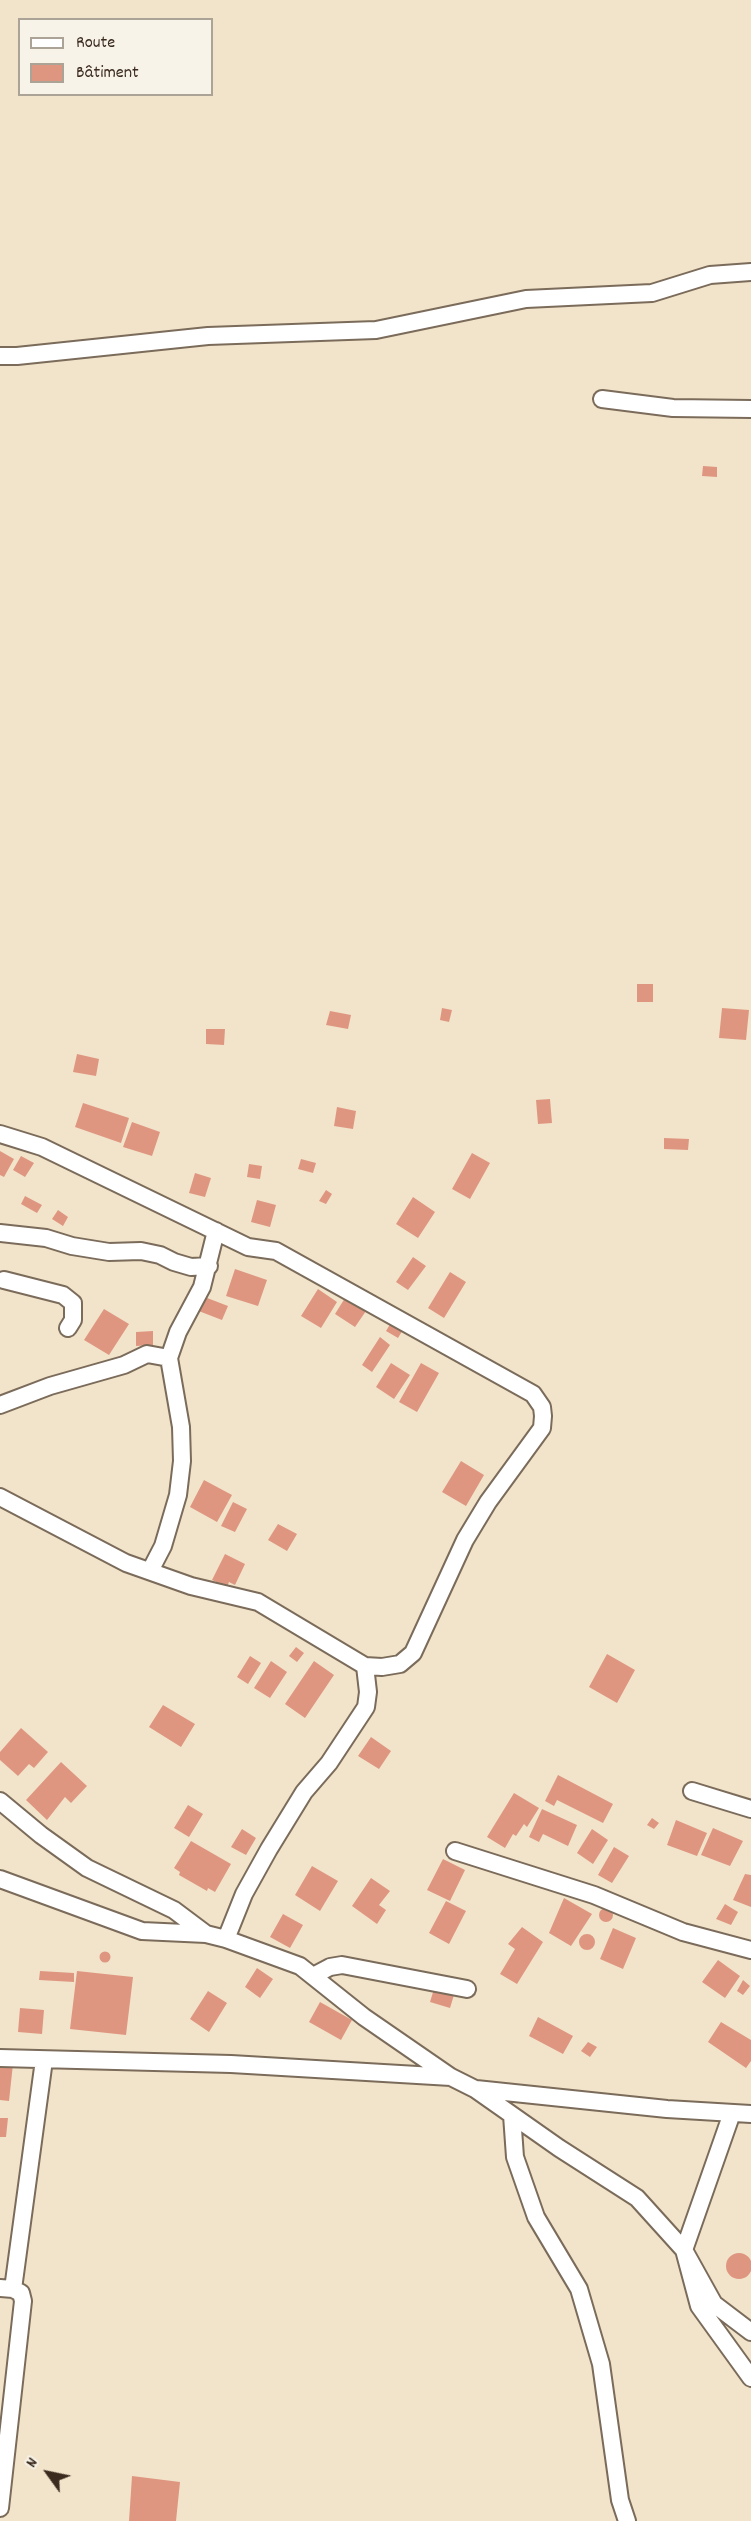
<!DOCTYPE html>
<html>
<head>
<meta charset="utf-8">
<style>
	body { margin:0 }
	#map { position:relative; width:751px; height:2521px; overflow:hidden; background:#f2e4ca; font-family:Dekko,sans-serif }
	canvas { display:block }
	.legend { position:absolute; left:18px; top:18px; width:195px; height:78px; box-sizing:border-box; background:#f7f3e8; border:2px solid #aca397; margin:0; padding:8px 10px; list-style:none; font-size:18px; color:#3b2a1e }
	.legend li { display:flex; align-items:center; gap:12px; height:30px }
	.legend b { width:30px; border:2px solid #aca397 }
	.north { position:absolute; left:18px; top:2443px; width:60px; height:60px; -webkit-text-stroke:4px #f7f3e8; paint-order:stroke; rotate:303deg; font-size:16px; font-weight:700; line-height:24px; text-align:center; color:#3b2a1e }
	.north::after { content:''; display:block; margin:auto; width:21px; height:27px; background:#3b2a1e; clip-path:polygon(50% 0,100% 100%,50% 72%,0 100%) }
</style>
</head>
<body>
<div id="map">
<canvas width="751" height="2521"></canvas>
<ul class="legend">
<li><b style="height:8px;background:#fff"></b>Route</li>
<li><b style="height:16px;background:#df9681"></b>Bâtiment</li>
</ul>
<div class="north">N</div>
</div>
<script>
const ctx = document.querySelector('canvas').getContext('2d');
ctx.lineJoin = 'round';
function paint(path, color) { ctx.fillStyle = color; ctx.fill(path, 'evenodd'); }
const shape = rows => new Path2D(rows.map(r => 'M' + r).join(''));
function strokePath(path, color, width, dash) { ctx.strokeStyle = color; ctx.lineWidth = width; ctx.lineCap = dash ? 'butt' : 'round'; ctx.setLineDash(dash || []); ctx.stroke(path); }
paint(shape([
	[703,466,717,467,717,477,702,476],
	[637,984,653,984,653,1002,637,1002],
	[442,1008,452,1010,449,1022,440,1020],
	[722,1008,749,1010,746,1040,719,1038],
	[330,1011,351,1015,348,1029,326,1025],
	[206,1029,225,1029,224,1045,206,1044],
	[77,1054,99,1059,96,1076,73,1072],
	[550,1099,552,1123,538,1124,536,1100],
	[83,1103,129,1118,121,1143,75,1127],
	[337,1107,356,1111,353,1129,334,1126],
	[132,1122,160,1132,152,1156,123,1147],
	[664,1138,689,1139,688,1150,664,1149],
	[0,1151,14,1159,4,1177,0,1175],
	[472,1153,490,1163,470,1199,452,1189],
	[21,1156,34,1163,25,1177,13,1170],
	[301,1159,316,1163,313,1173,298,1169],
	[249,1164,262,1166,260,1179,247,1177],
	[195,1173,211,1178,205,1197,189,1193],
	[326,1190,332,1194,326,1204,319,1201],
	[25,1196,42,1205,37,1213,21,1204],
	[413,1197,435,1212,418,1238,396,1224],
	[257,1200,276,1205,270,1227,251,1222],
	[58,1210,68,1217,63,1226,52,1219],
	[413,1257,426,1266,408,1290,396,1282],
	[235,1269,267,1280,258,1306,226,1296],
	[450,1272,466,1282,444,1318,428,1308],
	[318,1289,337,1302,321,1328,301,1316],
	[202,1296,228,1306,222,1320,196,1310],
	[345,1298,366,1311,355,1327,335,1314],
	[104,1309,129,1324,109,1355,84,1340],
	[392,1321,404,1328,398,1338,386,1331],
	[153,1331,153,1345,136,1346,136,1332],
	[380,1337,390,1345,372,1372,362,1365],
	[391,1363,410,1375,394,1399,376,1387],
	[421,1363,439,1373,417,1412,399,1402],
	[461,1461,484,1475,466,1506,442,1492],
	[204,1480,232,1495,217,1522,190,1507],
	[233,1502,247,1509,235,1532,221,1526],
	[278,1524,297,1534,287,1551,268,1540],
	[225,1554,245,1564,235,1585,229,1582,227,1587,212,1580],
	[296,1647,304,1653,297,1662,289,1656],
	[607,1654,635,1670,617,1703,589,1687],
	[250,1656,261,1663,248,1684,237,1677],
	[271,1661,287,1672,270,1698,254,1688],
	[314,1661,334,1675,305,1718,285,1704],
	[163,1705,195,1724,181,1747,149,1727],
	[21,1728,48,1752,34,1768,29,1764,18,1776,0,1760,0,1752],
	[371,1737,391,1751,379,1769,358,1756],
	[61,1762,87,1786,71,1803,65,1797,47,1820,26,1800],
	[558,1775,613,1804,603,1823,557,1800,554,1806,545,1801],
	[514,1793,539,1808,527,1827,524,1824,516,1836,513,1834,505,1848,487,1837],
	[188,1805,203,1814,189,1837,174,1828],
	[542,1809,577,1825,568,1846,543,1834,539,1842,529,1837],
	[652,1818,659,1823,654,1829,647,1825],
	[676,1820,707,1833,697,1856,667,1845],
	[713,1828,743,1841,730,1866,701,1855],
	[242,1829,256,1838,246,1855,231,1847],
	[592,1829,608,1840,593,1864,577,1853],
	[191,1841,231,1864,215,1892,208,1888,207,1891,179,1875,180,1872,174,1868],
	[614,1847,629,1856,612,1883,598,1875],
	[443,1859,465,1870,450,1901,427,1890],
	[312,1866,338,1881,320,1911,295,1895],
	[745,1874,751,1875,751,1907,733,1900],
	[371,1878,390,1891,379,1905,386,1910,377,1924,352,1906],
	[564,1898,592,1914,571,1946,549,1933],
	[446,1901,466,1911,449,1944,429,1933],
	[725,1904,738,1912,731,1925,716,1919],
	'599 1915a7 7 0 1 1 14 0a7 7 0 1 1-14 0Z',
	[283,1914,303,1925,290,1948,270,1937],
	[522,1927,543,1942,517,1984,500,1974,515,1949,508,1944],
	[613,1928,636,1938,623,1969,600,1959],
	'579 1942a8 8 0 1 1 16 0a8 8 0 1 1-16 0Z',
	'99.5 1957a5.5 5.5 0 1 1 11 0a5.5 5.5 0 1 1-11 0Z',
	[718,1960,740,1976,725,1998,702,1982],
	[257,1968,273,1979,260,1998,245,1987],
	[40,1971,74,1973,74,1982,39,1980],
	[77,1971,133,1977,126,2035,70,2029],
	[743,1980,750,1986,743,1995,737,1991],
	[434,1989,454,1995,450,2008,430,2002],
	[208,1991,227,2003,209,2032,190,2019],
	[320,2002,352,2020,341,2040,309,2022],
	[20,2008,44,2010,42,2034,18,2032],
	[538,2017,573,2036,563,2054,529,2036],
	[721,2022,751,2040,751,2061,746,2068,708,2042],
	[588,2042,597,2047,590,2057,581,2051],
	[0,2062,13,2064,9,2101,0,2100],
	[0,2118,8,2118,6,2137,0,2137],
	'726 2266a13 13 0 1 1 26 0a13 13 0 1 1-26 0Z',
	[132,2476,180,2482,176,2521,129,2521]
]), '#df9681');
const minor = shape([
	[0,356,17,356,208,336,376,330,526,299,652,293,710,275,751,272],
	[602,399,673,408,751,409],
	[0,1134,42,1147,248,1247,276,1251,533,1394,542,1407,543,1416,542,1428,488,1502,465,1540,413,1653,400,1664,382,1667,365,1666,258,1602,191,1586,126,1563,0,1497],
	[0,1233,46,1238,72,1246,109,1252,141,1251,160,1255,174,1262,191,1267,209,1266],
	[4,1280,63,1295,73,1303,73,1320,68,1328],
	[169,1358,178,1332,202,1287,216,1231],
	[0,1405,50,1386,124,1365,147,1354,169,1358,181,1427,182,1461,178,1495,163,1546,150,1571],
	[692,1791,751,1809],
	[0,1801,41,1835,87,1868,174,1910,206,1934],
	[455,1851,594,1895,683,1932,751,1950],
	[0,1879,142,1931,206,1934,226,1939,300,1966,364,2017,451,2077,475,2089,559,2148,637,2198,684,2250,714,2304,751,2332],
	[226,1939,244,1894,269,1849,304,1792,329,1763,366,1707,368,1692,365,1666],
	[313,1976,330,1967,342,1965,467,1989],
	[0,2058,231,2064,451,2077],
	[476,2089,667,2109,751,2114],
	[732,2113,684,2250,699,2306,751,2378],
	[512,2115,515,2157,536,2217,579,2289,601,2364,620,2500,627,2521],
	[0,2288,13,2289,21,2293,23,2301,0,2508],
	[13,2289,44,2060]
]);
strokePath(minor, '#7b6b5a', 20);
strokePath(minor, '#fff', 16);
</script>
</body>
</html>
